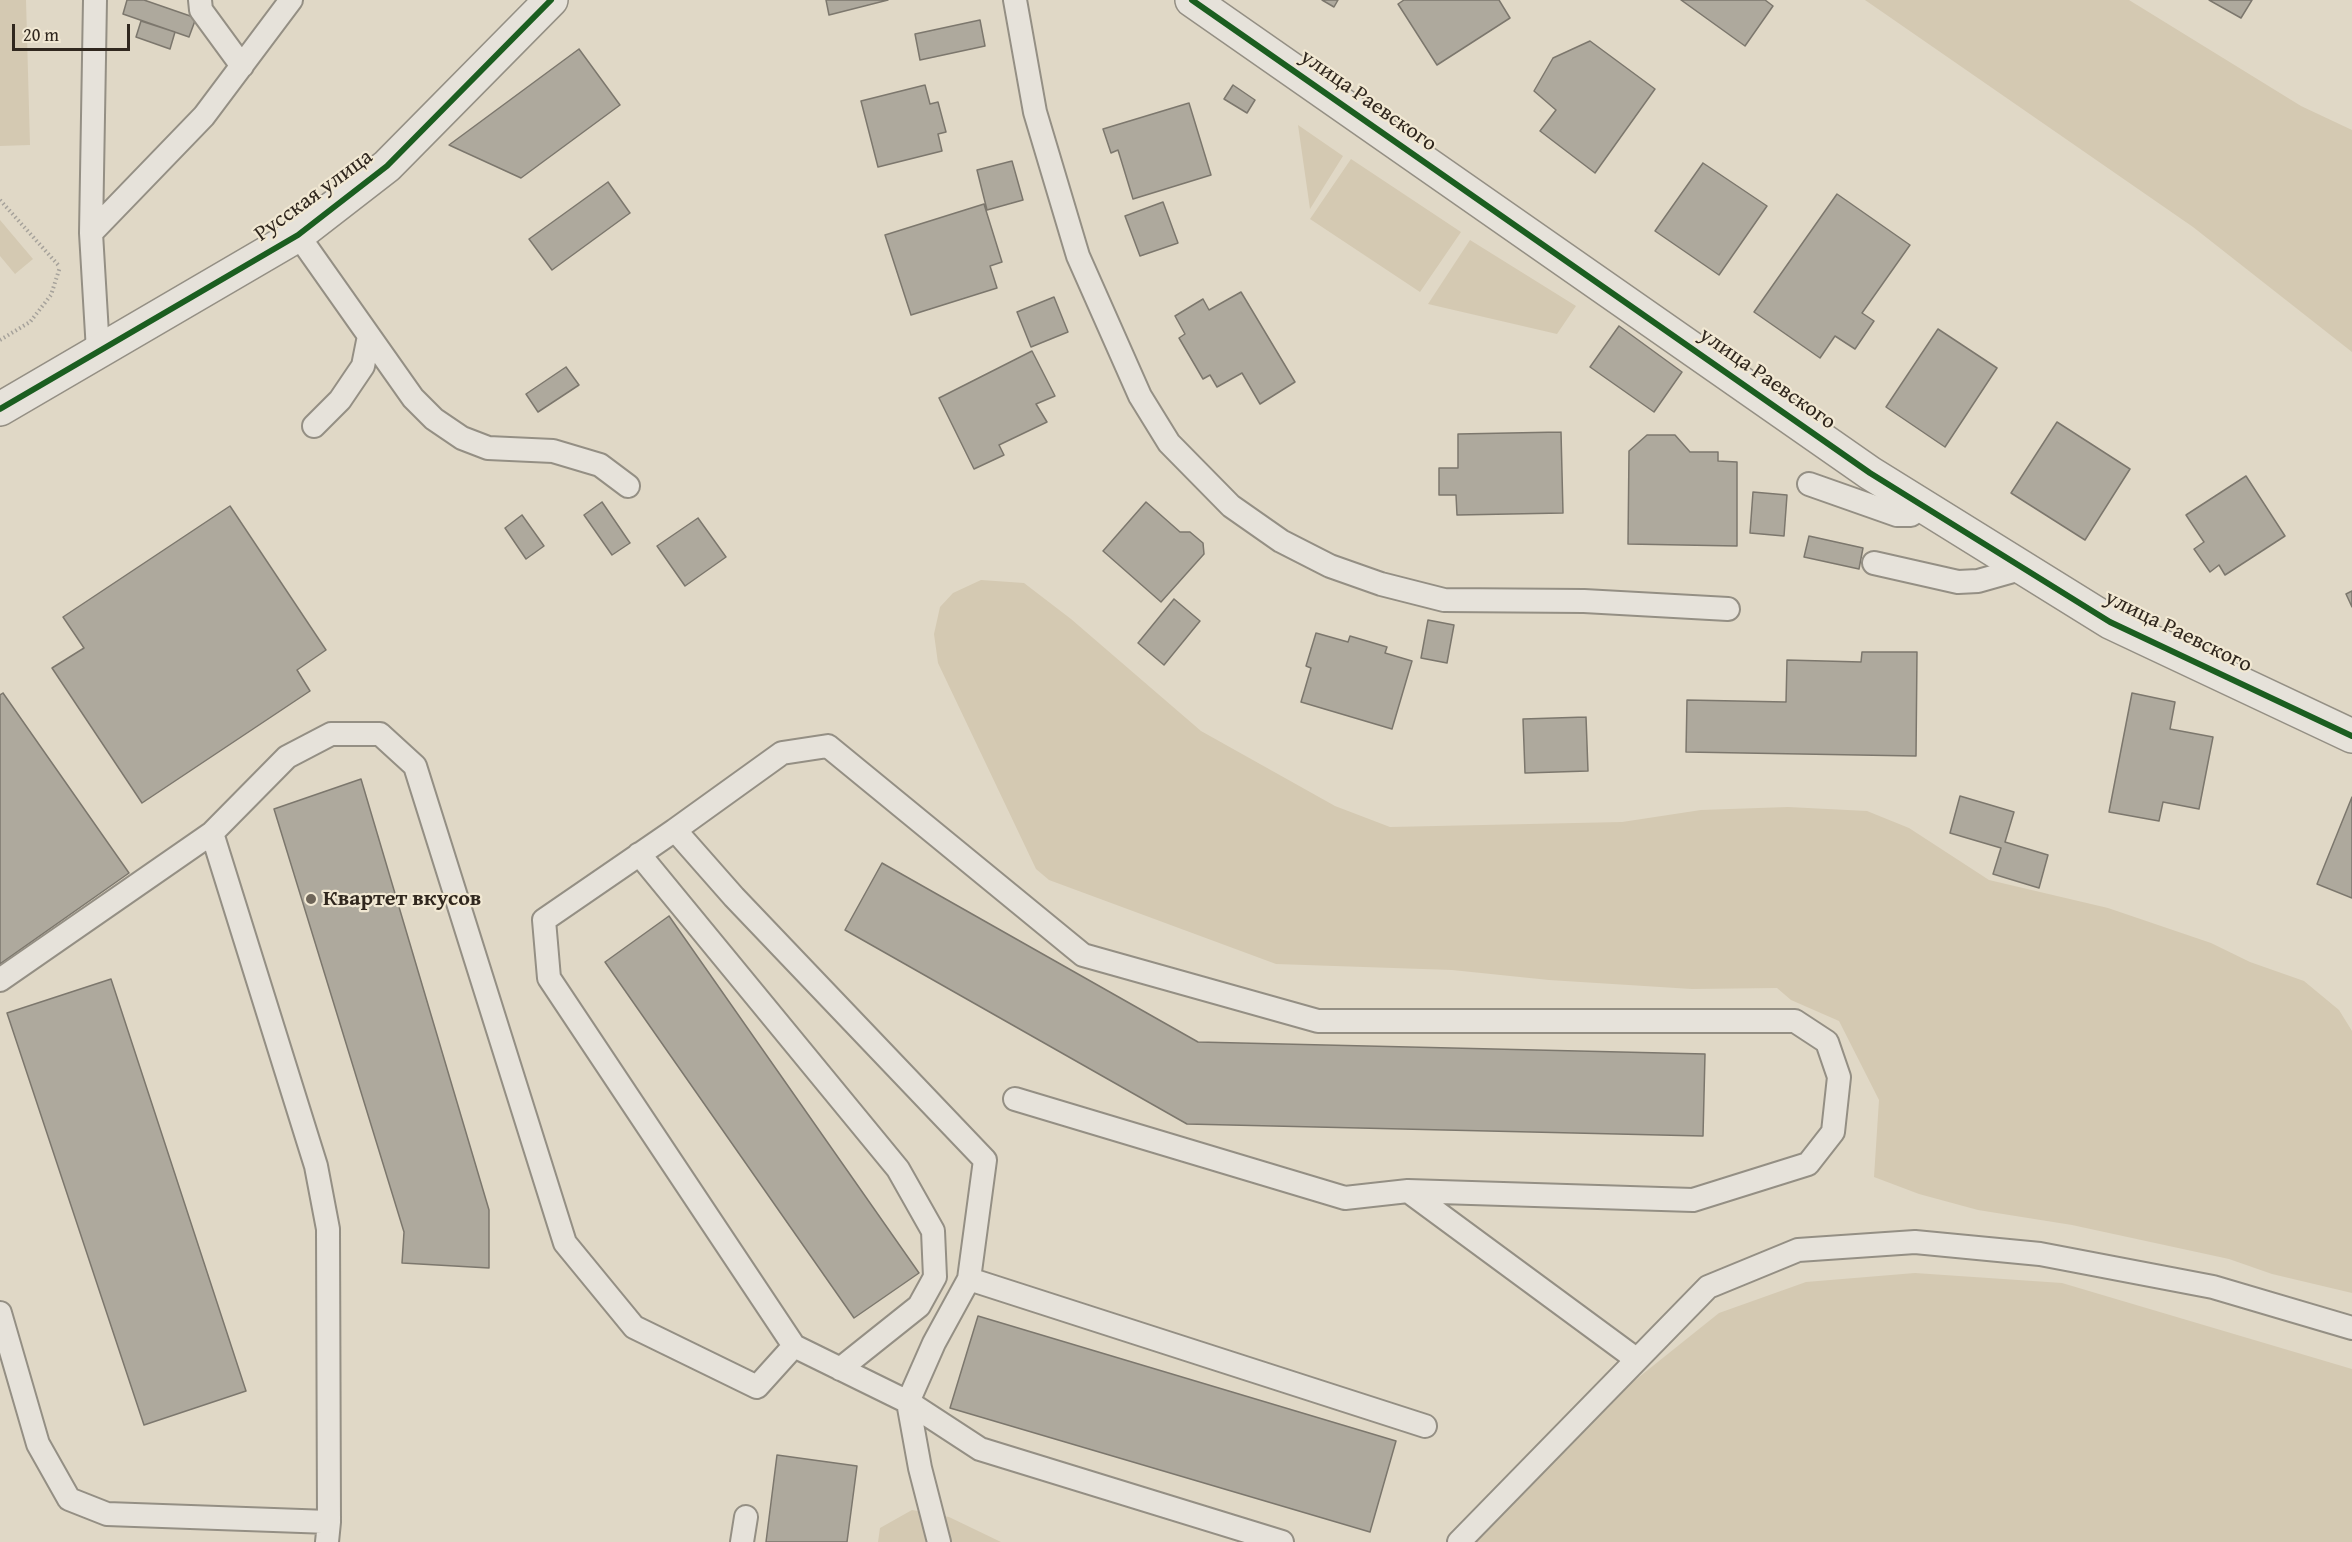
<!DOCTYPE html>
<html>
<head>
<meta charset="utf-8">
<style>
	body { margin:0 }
	#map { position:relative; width:2352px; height:1542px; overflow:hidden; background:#e0d8c6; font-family:"Gentium Book Plus",serif }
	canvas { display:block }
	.scale { position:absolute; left:12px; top:24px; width:118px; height:27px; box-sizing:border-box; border:3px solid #30271e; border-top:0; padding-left:8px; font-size:18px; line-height:21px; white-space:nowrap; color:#30271e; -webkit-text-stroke:4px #f1e8d3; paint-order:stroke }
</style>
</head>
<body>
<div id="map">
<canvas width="2352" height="1542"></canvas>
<div class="scale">20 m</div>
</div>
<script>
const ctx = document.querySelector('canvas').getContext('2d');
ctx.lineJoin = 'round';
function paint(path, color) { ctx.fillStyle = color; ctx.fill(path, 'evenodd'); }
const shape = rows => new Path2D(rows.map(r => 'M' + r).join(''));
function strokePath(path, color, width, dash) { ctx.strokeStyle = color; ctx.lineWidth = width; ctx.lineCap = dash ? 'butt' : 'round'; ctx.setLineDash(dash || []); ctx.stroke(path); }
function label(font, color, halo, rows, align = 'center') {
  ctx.font = font + ' "Gentium Book Plus",serif'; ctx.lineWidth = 4.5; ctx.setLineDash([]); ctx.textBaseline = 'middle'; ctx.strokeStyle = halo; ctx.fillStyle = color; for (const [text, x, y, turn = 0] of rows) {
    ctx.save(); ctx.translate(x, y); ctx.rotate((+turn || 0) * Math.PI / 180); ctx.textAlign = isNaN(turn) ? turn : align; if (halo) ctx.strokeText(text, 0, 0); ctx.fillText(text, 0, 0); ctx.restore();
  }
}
paint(shape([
	[0,0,26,0,30,145,0,146],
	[1865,0,2129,0,2301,106,2352,130,2352,352,2193,227],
	[1298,125,1343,156,1310,209],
	[1351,159,1461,232,1420,292,1310,219],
	[0,220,33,259,15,274,0,256],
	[1470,240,1576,306,1557,334,1428,304],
	[981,580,1024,583,1071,619,1201,731,1335,806,1390,827,1622,822,1701,810,1788,807,1867,811,1909,828,1989,880,2108,908,2211,943,2250,962,2304,981,2339,1010,2352,1031,2352,1293,2272,1274,2229,1259,2072,1225,1978,1210,1919,1194,1874,1177,1879,1100,1839,1021,1791,1000,1777,988,1692,989,1549,980,1452,970,1276,964,1049,880,1036,869,938,663,934,634,940,607,953,593],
	[1915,1273,2062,1283,2352,1369,2352,1542,1476,1542,1629,1385,1719,1313,1806,1282],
	[912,1510,949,1517,1001,1542,878,1542,880,1528]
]), '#d4c9b2');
const building = shape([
	[127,0,144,0,196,18,189,37,123,14,127,0],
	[826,0,888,0,829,15,826,0],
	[1322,0,1338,0,1334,7,1322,0],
	[1404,0,1499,0,1510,18,1437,65,1398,4,1404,0],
	[1681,0,1765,0,1773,6,1745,46,1681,0],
	[2209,0,2252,0,2241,18,2209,0],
	[980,20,985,46,920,60,915,34,980,20],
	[141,21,175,32,170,49,136,37,141,21],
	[1590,41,1655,89,1595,173,1540,131,1556,110,1534,91,1553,58,1590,41],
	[579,49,620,105,521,178,449,145,579,49],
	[925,85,930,104,938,102,946,132,938,134,942,151,878,167,861,101,925,85],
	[1233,85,1255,100,1247,113,1224,99,1233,85],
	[1189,103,1211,175,1133,199,1118,150,1111,153,1103,129,1189,103],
	[1012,161,1023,200,987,210,977,170,1012,161],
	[1703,163,1767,206,1719,275,1655,231,1703,163],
	[608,182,630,213,552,270,529,239,608,182],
	[1837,194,1910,245,1862,313,1874,321,1855,349,1835,336,1820,358,1754,312,1837,194],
	[1163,202,1178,243,1140,256,1125,216,1163,202],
	[984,204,1002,262,990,266,997,288,911,315,885,235,984,204],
	[1241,292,1295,382,1260,404,1242,373,1217,387,1210,375,1203,379,1179,338,1185,334,1175,316,1203,299,1209,310,1241,292],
	[1054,297,1068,332,1031,347,1017,312,1054,297],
	[1619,326,1682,372,1654,412,1590,367,1619,326],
	[1938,329,1997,368,1945,447,1886,407,1938,329],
	[1032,351,1055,396,1036,404,1047,422,999,445,1004,455,974,469,939,398,1032,351],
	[566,367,579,385,538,412,526,394,566,367],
	[2057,422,2130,469,2085,540,2011,493,2057,422],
	[1561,432,1563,513,1457,515,1456,495,1439,495,1439,468,1458,468,1458,434,1561,432],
	[1647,435,1675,435,1690,452,1718,452,1718,461,1737,462,1737,546,1628,544,1629,451,1647,435],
	[2246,476,2285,536,2225,575,2219,565,2210,572,2194,549,2204,542,2186,515,2246,476],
	[1753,492,1787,495,1784,536,1750,533,1753,492],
	[602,502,630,543,612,555,584,515,602,502],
	[1146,502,1180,532,1190,532,1203,543,1204,554,1161,602,1103,551,1146,502],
	[230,506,326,650,297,670,310,691,142,803,52,668,84,648,63,617,230,506],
	[522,515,544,546,526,559,505,528,522,515],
	[698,518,726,557,685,586,657,546,698,518],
	[1809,536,1863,548,1859,569,1804,557,1809,536],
	[2352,591,2352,607,2346,594,2352,591],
	[1174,599,1200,621,1164,665,1138,643,1174,599],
	[1428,620,1454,625,1447,663,1421,658,1428,620],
	[1316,633,1348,642,1350,636,1387,647,1385,653,1412,661,1392,729,1301,702,1311,668,1306,666,1316,633],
	[1862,652,1917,652,1916,756,1686,752,1687,700,1786,702,1787,660,1861,662,1862,652],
	[3,693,129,873,0,964,0,695,3,693],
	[2132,693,2175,702,2170,729,2213,737,2199,809,2163,802,2159,821,2109,812,2132,693],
	[1586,717,1588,771,1525,773,1523,719,1586,717],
	[361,779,489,1210,489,1268,402,1263,404,1232,274,809,361,779],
	[1960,796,2014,812,2005,842,2048,855,2039,888,1993,874,2001,848,1950,833,1960,796],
	[2352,797,2352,898,2317,884,2352,797],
	[882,863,1198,1042,1705,1054,1703,1136,1187,1124,845,930,882,863],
	[669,916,919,1273,854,1318,605,962,669,916],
	[111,979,246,1391,144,1425,7,1013,111,979],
	[978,1316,1396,1441,1370,1532,950,1408,978,1316],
	[777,1455,857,1466,847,1542,766,1542,777,1455]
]);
paint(building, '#aea99d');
strokePath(building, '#7c776d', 1.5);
const service = shape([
	[95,0,91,233,98,351],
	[200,0,201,10,242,66],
	[1015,0,1035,112,1078,256,1140,396,1169,443,1231,506,1281,541,1330,566,1381,584,1444,600,1584,601,1728,609],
	[91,233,204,116,291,0],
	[298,235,413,398,434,419,462,438,488,448,553,451,600,465,628,486],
	[314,426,340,400,363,366,369,336],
	[1809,484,1897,515,1911,515,1922,506],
	[1874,563,1958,582,1978,581,2024,568],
	[675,830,782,753,828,746,1083,955,1318,1021,1795,1021,1827,1042,1839,1077,1833,1132,1808,1164,1693,1200,1408,1191],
	[212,833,316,1166,328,1229,329,1522,327,1542],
	[639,854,898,1169,933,1231,935,1277,919,1306,840,1369],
	[0,980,212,833,287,757,331,734,380,734,415,766,565,1243,634,1327,757,1387,794,1346],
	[1015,1099,1345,1198,1408,1191,1636,1359],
	[969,1279,1425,1426],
	[0,1313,38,1444,69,1499,107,1514,329,1522],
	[742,1542,746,1517],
	[939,1542,920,1468,908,1402,934,1343,969,1279,985,1160,734,897,675,830,544,920,549,978,794,1346,908,1402,980,1449,1282,1542],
	[1459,1542,1708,1287,1798,1250,1915,1242,2040,1254,2213,1287,2352,1328]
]);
const minor = shape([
	[1192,0,1870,473,2110,622,2352,736],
	[0,409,298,235,387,166,551,0]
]);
strokePath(service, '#948f84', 26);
strokePath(minor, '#948f84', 36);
strokePath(shape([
	[0,200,60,267],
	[0,340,30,322,51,295,60,267]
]), '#a6a29b', 4, [1.5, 3]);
strokePath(service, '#e6e2da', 22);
strokePath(minor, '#e6e2da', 33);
strokePath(shape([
	[1192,0,1870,473,2110,622,2352,736],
	[0,409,298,235,387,166,551,0]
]), '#1b5e20', 6);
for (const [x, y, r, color] of [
	[311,899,6,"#6e6559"]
]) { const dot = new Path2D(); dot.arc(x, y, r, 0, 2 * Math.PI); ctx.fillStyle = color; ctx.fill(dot); strokePath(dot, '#f1e8d3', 2); }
label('22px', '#30271e', '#f1e8d3', [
	["улица Раевского",1368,101,35],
	["Русская улица",314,196,-36],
	["улица Раевского",1767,379,35],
	["улица Раевского",2178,632,26]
]);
label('bold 22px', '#30271e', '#f1e8d3', [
	["Квартет вкусов",323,899]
], 'left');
</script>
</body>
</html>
